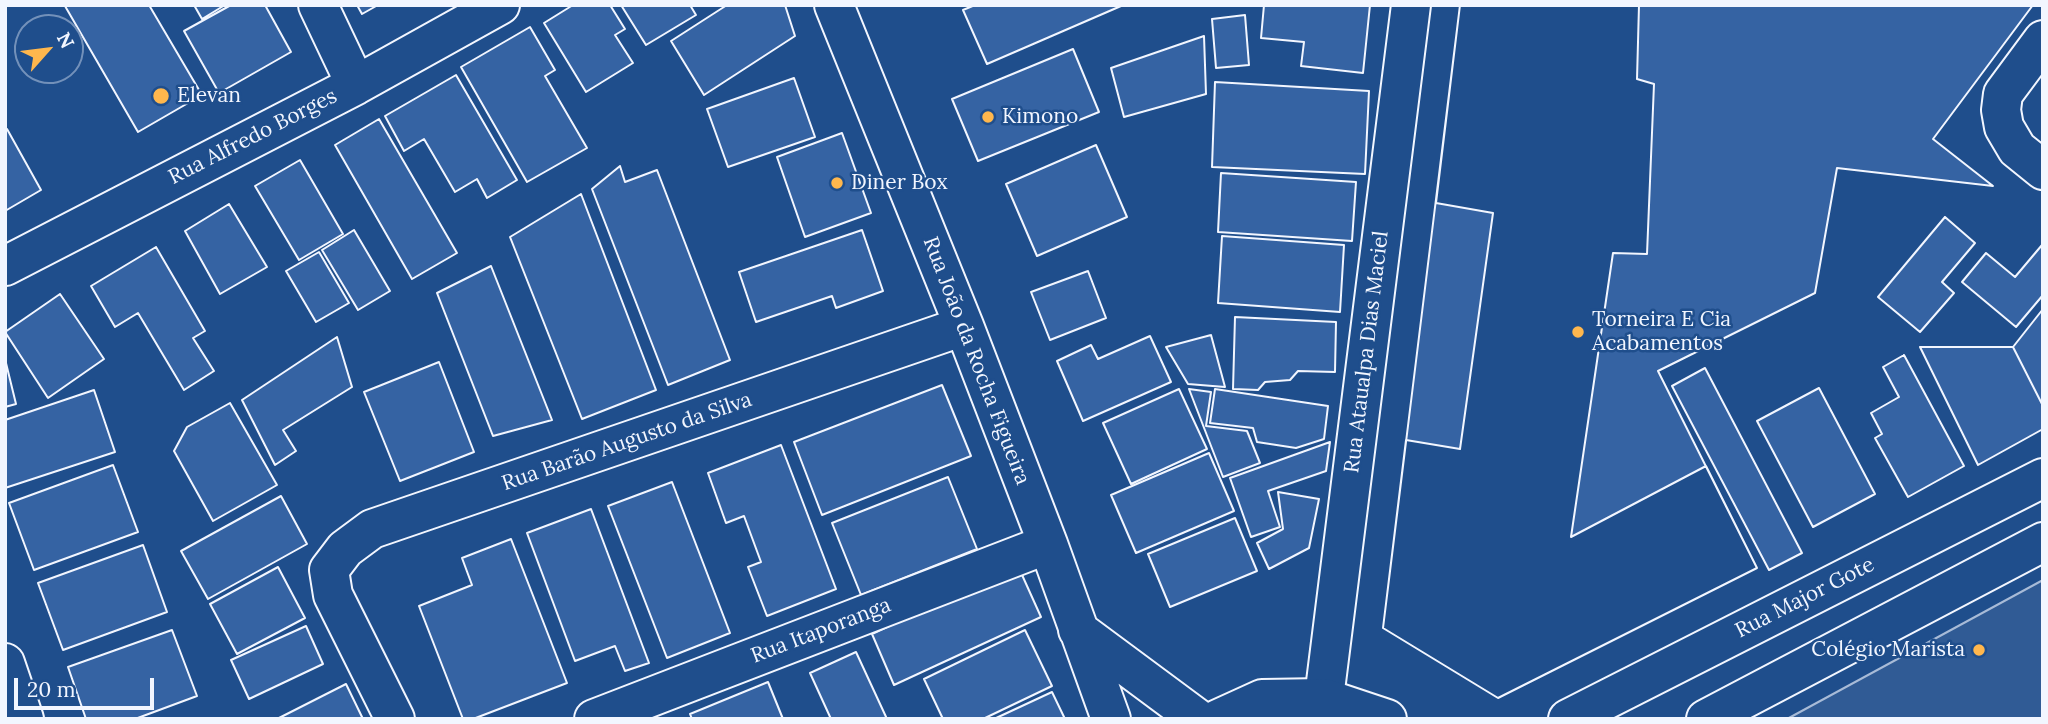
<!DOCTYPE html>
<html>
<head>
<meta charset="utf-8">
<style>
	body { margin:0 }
	#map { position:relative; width:2048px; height:724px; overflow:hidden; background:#1f4e8c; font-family:Lora,serif }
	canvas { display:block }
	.frame { position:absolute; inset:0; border:7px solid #f2f6ff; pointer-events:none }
	.north { position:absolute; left:14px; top:14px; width:70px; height:70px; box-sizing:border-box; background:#1f4e8c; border:2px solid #7391ba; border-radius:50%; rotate:62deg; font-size:19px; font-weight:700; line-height:28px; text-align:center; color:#f2f6ff }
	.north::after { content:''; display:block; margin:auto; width:24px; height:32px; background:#ffb74d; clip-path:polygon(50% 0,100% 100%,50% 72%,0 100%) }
	.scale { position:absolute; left:14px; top:678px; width:140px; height:32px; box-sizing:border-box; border:4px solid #f2f6ff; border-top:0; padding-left:9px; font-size:21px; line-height:24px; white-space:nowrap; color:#f2f6ff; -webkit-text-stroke:5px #1f4e8c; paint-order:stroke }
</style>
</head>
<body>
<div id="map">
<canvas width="2048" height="724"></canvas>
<div class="frame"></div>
<div class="north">N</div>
<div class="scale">20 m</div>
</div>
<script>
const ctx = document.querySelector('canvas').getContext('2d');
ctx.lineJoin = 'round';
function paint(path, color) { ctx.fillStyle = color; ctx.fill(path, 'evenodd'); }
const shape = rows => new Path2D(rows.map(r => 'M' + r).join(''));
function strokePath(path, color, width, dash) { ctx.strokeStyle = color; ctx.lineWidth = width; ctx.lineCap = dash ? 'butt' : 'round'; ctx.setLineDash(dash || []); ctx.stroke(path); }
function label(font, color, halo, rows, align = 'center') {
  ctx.font = font + ' Lora,serif'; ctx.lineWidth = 5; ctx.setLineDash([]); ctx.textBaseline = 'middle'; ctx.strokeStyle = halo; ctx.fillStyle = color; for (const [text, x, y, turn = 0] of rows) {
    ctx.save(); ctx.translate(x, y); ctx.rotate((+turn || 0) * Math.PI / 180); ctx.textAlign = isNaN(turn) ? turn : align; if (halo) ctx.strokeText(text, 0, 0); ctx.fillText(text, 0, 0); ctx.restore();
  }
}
const built = shape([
	[2043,580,2043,719,1787,719,2043,580]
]);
paint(built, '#305b95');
strokePath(built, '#a8bbd7', 2);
const building = shape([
	[149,5,202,95,138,132,65,6,149,5],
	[194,5,225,5,202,19,194,5],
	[231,5,265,5,291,52,219,93,184,31,231,5],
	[357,5,378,5,362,14,357,5],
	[573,5,610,5,625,29,615,35,633,63,586,92,544,23,573,5],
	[621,5,690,5,696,15,646,45,621,5],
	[727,5,785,5,795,36,704,95,671,41,727,5],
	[975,5,1121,5,1121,6,987,64,963,10,975,5],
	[1264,5,1370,5,1363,73,1301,66,1304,42,1261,38,1264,5],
	[1460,5,2033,5,1933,139,1993,186,1837,168,1815,293,1658,371,1757,568,1498,698,1383,628,1460,5],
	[1460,5,1639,5,1637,79,1654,84,1647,254,1613,253,1571,537,1706,466,1757,568,1498,698,1383,628,1406,440,1460,449,1493,213,1436,203,1460,5],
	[1245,15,1249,65,1216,68,1212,19,1245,15],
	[530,27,555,70,545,76,587,148,527,182,461,67,530,27],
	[1204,36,1206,94,1124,117,1111,68,1204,36],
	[1073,49,1099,112,978,161,952,99,1073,49],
	[456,75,517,180,487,198,477,179,455,192,424,139,404,151,385,116,456,75],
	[794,78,815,137,728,167,707,109,794,78],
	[1215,82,1369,91,1365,174,1212,167,1215,82],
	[379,119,457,253,412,279,335,145,379,119],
	[7,129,41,190,5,211,5,130,7,129],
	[842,133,871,213,805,237,777,157,842,133],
	[1096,145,1127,217,1037,256,1006,184,1096,145],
	[300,160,343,234,299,260,255,186,300,160],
	[620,166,625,182,657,170,730,360,668,385,592,189,620,166],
	[1221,173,1356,182,1352,241,1218,232,1221,173],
	[581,194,656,390,582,419,510,237,581,194],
	[229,204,267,267,220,294,185,231,229,204],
	[1945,217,1975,243,1942,282,1954,293,1920,332,1878,297,1945,217],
	[354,230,390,291,358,310,322,250,354,230],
	[862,230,883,291,836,308,832,296,756,322,739,272,862,230],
	[1222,236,1344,245,1340,312,1218,303,1222,236],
	[2042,245,2043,295,2016,327,1962,282,1986,253,2015,277,2042,245],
	[156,247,205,331,193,338,214,371,184,390,138,313,115,327,91,286,156,247],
	[319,252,349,303,316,322,286,271,319,252],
	[491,266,552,420,493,436,437,293,491,266],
	[1088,271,1106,318,1050,340,1031,292,1088,271],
	[60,294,104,359,48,398,5,332,60,294],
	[2043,309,2043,406,2013,347,2043,309],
	[1235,317,1336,322,1335,372,1298,371,1290,380,1265,382,1258,390,1233,389,1235,317],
	[1211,335,1225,387,1188,384,1166,347,1211,335],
	[1150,336,1171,382,1083,421,1057,361,1091,345,1098,359,1150,336],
	[337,337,352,387,283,430,296,451,275,465,242,400,337,337],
	[1920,347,2013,347,2043,406,2043,429,1978,465,1920,347],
	[1904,355,1964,466,1908,497,1875,438,1882,434,1871,413,1899,397,1883,367,1904,355],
	[5,359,16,404,5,407,5,359],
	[439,362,474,452,400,481,364,392,439,362],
	[1705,368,1802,553,1769,570,1672,386,1705,368],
	[942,385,971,456,822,515,794,442,942,385],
	[1819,388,1875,494,1813,527,1757,421,1819,388],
	[1179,389,1207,449,1131,484,1103,423,1179,389],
	[1189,389,1211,392,1206,426,1247,431,1260,463,1223,477,1189,389],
	[1215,389,1328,406,1324,439,1296,448,1257,442,1253,428,1210,423,1215,389],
	[94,390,115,452,5,488,5,420,94,390],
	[230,403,277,485,213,521,174,451,187,427,230,403],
	[1330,442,1326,471,1268,491,1280,527,1251,537,1230,478,1330,442],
	[781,445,836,589,767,616,748,567,761,562,744,516,726,523,708,473,781,445],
	[1209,453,1234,511,1136,553,1111,495,1209,453],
	[113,465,138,532,34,570,9,503,113,465],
	[948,477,977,549,861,595,832,523,948,477],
	[672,482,730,633,667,658,608,506,672,482],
	[1278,492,1319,499,1309,548,1269,569,1257,543,1283,529,1278,492],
	[281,496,307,544,208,599,181,551,281,496],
	[591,509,649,663,625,671,615,646,575,661,527,533,591,509],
	[1235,518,1257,571,1170,607,1148,554,1235,518],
	[511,539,567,683,473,719,463,719,419,606,472,585,462,558,511,539],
	[143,545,167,612,63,650,38,583,143,545],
	[1018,566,1041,617,894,685,872,634,1018,566],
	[278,567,305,618,237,654,210,604,278,567],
	[306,626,323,664,249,699,231,660,306,626],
	[172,630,197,696,135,719,86,719,68,667,172,630],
	[1025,630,1052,686,983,719,943,719,924,679,1025,630],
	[856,652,887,719,831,719,810,673,856,652],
	[768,682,783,719,692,719,690,714,768,682],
	[346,684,363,719,277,719,346,684],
	[1052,692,1065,719,994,719,1052,692]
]);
paint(building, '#3563a3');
strokePath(building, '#f2f6ff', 2);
const street = shape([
	[318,5,356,85],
	[834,5,964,326,1048,544,1111,719],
	[2043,40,2003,94,2001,110,2004,127,2017,149,2043,170],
	[5,266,356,85,500,5],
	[1078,630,1198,719],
	[5,663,24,719],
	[395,719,333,595,329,570,345,549,372,529,964,326],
	[594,719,1048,544]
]);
const secondary = shape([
	[1324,698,1411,5]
]);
const primary = shape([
	[1218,719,1262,699,1324,698,1387,719],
	[1568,719,2043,478],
	[1706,719,2043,542]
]);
strokePath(street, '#f2f6ff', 42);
strokePath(secondary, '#f2f6ff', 42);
strokePath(primary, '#f2f6ff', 42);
strokePath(street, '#1f4e8c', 38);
strokePath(secondary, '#1f4e8c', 38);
strokePath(primary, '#1f4e8c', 38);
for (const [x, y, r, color] of [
	[161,96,9,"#ffb74d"],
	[988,117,7,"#ffb74d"],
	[837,183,7,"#ffb74d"],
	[1578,332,7,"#ffb74d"],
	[1979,650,7,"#ffb74d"]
]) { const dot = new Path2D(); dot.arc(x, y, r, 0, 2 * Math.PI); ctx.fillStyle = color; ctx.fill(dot); strokePath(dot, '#1f4e8c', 2.5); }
label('21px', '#f2f6ff', '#1f4e8c', [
	["Elevan",177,96],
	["Kimono",1002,117],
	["Diner Box",851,183],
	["Torneira E Cia",1592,320],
	["Acabamentos",1592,344],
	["Colégio Marista",1965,650,"right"]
], 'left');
label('21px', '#f2f6ff', '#1f4e8c', [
	["Rua Alfredo Borges",253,137,-27],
	["Rua Ataualpa Dias Maciel",1367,352,-83],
	["Rua João da Rocha Figueira",976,361,69],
	["Rua Barão Augusto da Silva",627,442,-19],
	["Rua Major Gote",1805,598,-27],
	["Rua Itaporanga",821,631,-21]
]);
</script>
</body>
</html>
